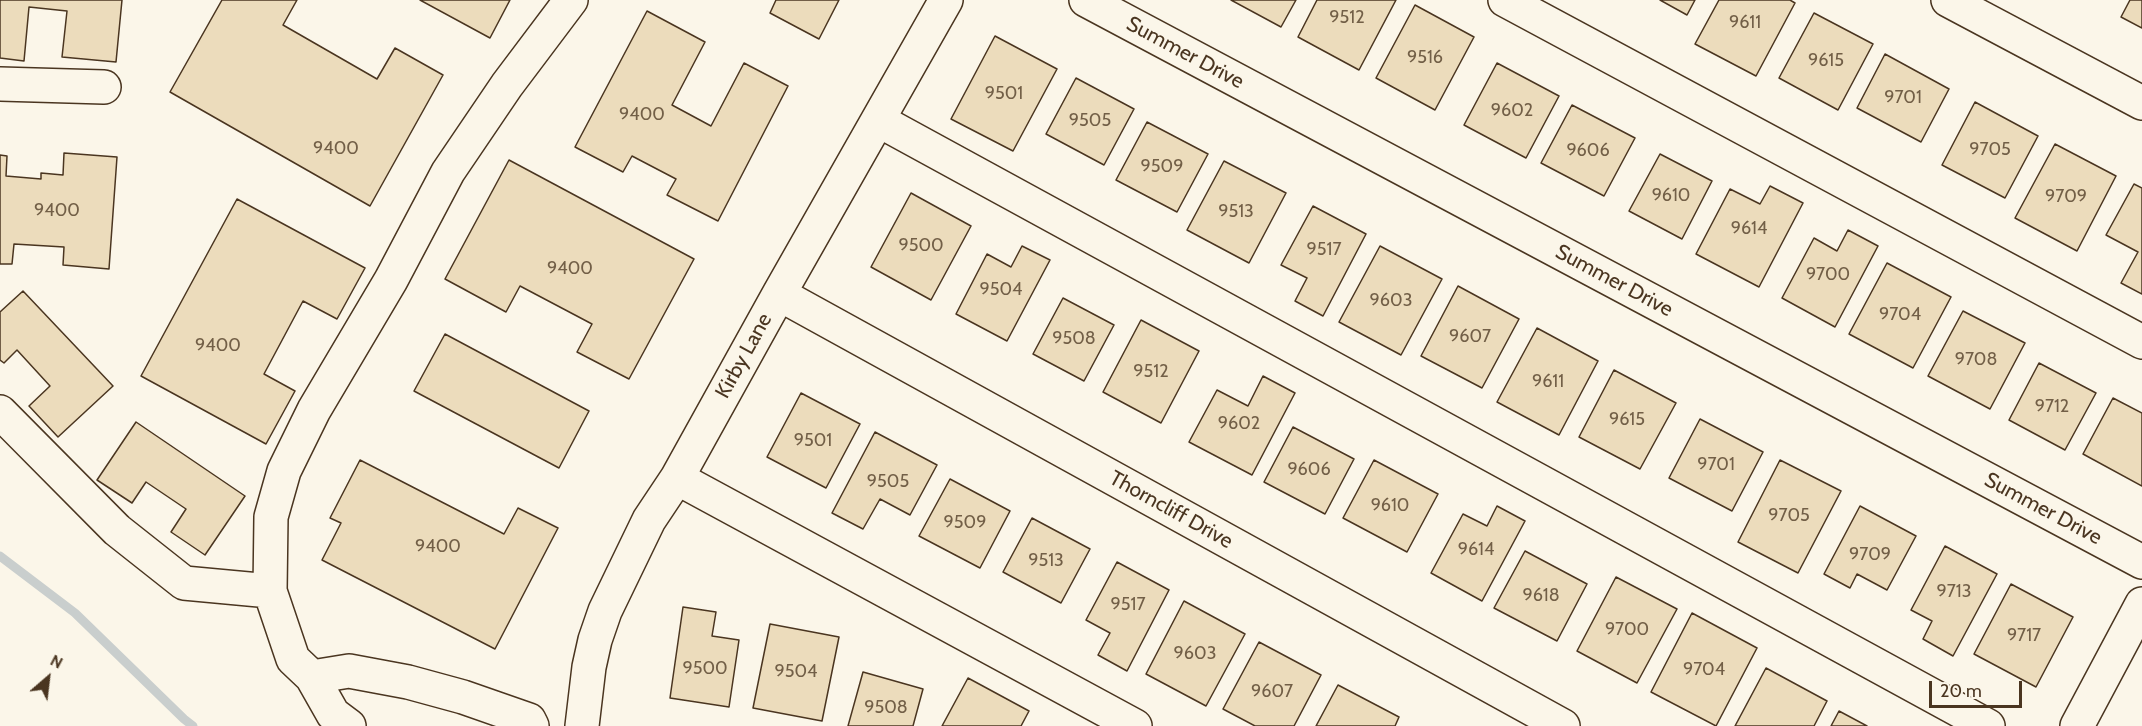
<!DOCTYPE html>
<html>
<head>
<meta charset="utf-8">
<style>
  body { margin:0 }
  #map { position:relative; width:2142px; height:726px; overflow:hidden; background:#fbf6e9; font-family:Cabin,sans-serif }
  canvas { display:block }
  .north { position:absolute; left:18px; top:648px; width:60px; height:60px; -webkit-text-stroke:4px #fbf6e9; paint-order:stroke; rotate:28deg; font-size:16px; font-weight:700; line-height:24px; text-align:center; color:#4a3520 }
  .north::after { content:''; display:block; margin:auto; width:21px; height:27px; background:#4a3520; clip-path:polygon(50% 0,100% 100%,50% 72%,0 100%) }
  .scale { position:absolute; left:1929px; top:681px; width:93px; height:27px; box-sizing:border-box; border:3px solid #4a3520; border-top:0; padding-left:8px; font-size:18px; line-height:21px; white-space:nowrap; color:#4a3520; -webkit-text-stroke:4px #fbf6e9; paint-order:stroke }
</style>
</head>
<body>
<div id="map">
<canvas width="2142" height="726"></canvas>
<div class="north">N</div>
<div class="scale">20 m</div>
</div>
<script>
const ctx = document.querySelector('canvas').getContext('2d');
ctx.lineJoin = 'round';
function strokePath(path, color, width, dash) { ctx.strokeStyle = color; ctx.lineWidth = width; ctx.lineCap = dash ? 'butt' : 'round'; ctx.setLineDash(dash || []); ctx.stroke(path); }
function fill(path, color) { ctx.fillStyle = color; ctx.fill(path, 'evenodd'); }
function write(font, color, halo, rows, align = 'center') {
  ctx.font = font + ' Cabin,sans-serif'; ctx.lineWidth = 4.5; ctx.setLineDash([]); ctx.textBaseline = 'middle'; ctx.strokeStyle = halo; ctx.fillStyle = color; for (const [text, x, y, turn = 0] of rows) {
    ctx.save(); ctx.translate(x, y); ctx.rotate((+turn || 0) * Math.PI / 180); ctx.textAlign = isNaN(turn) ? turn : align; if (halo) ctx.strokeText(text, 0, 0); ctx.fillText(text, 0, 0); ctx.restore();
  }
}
strokePath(new Path2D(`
  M0,556L75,613L184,719L193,726`), '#c9cecd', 9);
const building = new Path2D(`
  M0,0H122L116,62L62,57L67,11L29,7L24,61L0,58Z
  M222,0H297L283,25L377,79L395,48L443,75L370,206L170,92Z
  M420,0H510L490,38Z
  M776,0H839L819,39L770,13Z
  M1231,0H1296L1281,27Z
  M1317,0H1396L1359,70L1298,37Z
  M1660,0H1695L1687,15Z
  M1719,0H1790L1795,3L1756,76L1695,44Z
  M2130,0H2142V28L2121,17Z
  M1415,5L1474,37L1435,110L1376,78Z
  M647,11L705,42L672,105L711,126L744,63L788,86L718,221L667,195L676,179L632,156L623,172L575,147Z
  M1814,13L1873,44L1838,110L1779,78Z
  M995,36L1057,69L1013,151L951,119Z
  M1885,54L1949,89L1921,142L1857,108Z
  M1497,63L1559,96L1526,158L1464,125Z
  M1076,78L1134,109L1104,165L1046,134Z
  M1975,102L2038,136L2005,198L1942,165Z
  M1572,105L1635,138L1604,196L1541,163Z
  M1147,122L1208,154L1177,212L1116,180Z
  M2055,144L2116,176L2077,251L2015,218Z
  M64,153L117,157L109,269L63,265L64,247L14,244L12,264H0V155L7,156L6,176L41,179V173L63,175Z
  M1660,154L1712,181L1682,239L1629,211Z
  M509,160L694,259L629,379L577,352L592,324L520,286L506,312L445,279Z
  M1224,161L1286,193L1249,263L1187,230Z
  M2134,184L2142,188V294L2121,283L2138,252L2106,235Z
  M1770,186L1803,203L1759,287L1696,254L1730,189L1760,204Z
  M911,193L971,226L931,300L871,267Z
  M237,199L365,268L337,319L303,301L264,374L295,391L266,444L141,376Z
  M1313,206L1366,234L1323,316L1295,301L1307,278L1281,265Z
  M1848,230L1878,246L1835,327L1782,298L1814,238L1837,251Z
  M1022,246L1050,260L1007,341L956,314L987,254L1011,267Z
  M1380,246L1442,279L1401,355L1339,322Z
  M1887,263L1951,297L1913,368L1849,334Z
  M1458,286L1519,319L1482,388L1421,356Z
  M23,291L113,386L58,437L29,406L50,386L17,350L4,363L0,360V312Z
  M1063,298L1114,325L1084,381L1033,354Z
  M1963,311L2025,343L1990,409L1928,376Z
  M1141,320L1199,351L1161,423L1103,392Z
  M1537,328L1598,361L1559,435L1497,402Z
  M445,334L589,411L559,468L414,391Z
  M2039,363L2096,393L2065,450L2009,420Z
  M1614,370L1676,403L1640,469L1579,437Z
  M1263,376L1295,393L1252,475L1189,442L1217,390L1248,406Z
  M801,393L860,424L826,488L767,457Z
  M2113,398L2142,413V486L2083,454Z
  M1700,419L1763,452L1732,511L1669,478Z
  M136,422L245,496L205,555L171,532L186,509L146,482L132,503L97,480Z
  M1293,427L1354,459L1325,514L1264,482Z
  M875,432L937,465L910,515L880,499L863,529L832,513Z
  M360,460L504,534L518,508L558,528L495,649L322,560L341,523L330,518Z
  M1374,460L1438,494L1407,552L1343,518Z
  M1780,460L1841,491L1798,573L1738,542Z
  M950,479L1010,511L980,568L919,536Z
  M1497,506L1525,521L1482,601L1431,573L1463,514L1487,526Z
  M1860,506L1916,536L1887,590L1857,574L1850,588L1824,574Z
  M1032,518L1090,549L1061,603L1003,572Z
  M1945,546L1997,574L1953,656L1923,639L1932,621L1911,610Z
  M1525,551L1587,584L1557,641L1494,608Z
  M1117,562L1169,590L1127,671L1098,655L1110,633L1086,620Z
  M1616,577L1677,609L1637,683L1577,651Z
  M2011,584L2073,617L2036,687L1974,654Z
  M1184,601L1245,634L1206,706L1146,674Z
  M683,607L716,612L712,636L739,640L729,707L670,698Z
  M1692,613L1757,648L1716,726L1651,692Z
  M770,624L839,637L822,721L753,708Z
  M1259,642L1321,675L1294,726H1255L1223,709Z
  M1766,668L1827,701L1814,726H1735Z
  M863,672L923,689L913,726H848Z
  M968,678L1029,711L1021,726H942Z
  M1338,685L1399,717L1395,726H1316Z
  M1839,711L1867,726H1831Z`);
fill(building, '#ecdcbc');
strokePath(building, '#4a3520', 1.5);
const minor = new Path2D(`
  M1086,0L2142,562
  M1505,0L2142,342
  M1948,0L2142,103
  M0,84L104,87
  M878,120L1988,726
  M779,294L1563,726
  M0,412L117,530L184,583L270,591
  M677,478L1135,726
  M312,677L349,671L408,682L463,697L529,720L532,726
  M349,726L333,714L312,677L293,659L270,591L271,517L284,471L314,410L391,280L448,172L507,85L571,0
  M582,726L589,667L595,640L605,611L649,520L677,478L779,294L946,0
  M2077,726L2142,604`);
strokePath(minor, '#4a3520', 36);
strokePath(minor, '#fbf6e9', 33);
write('18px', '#725f47', null, [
  ["9512",1347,18],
  ["9611",1745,23],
  ["9516",1425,58],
  ["9615",1826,61],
  ["9501",1004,94],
  ["9701",1903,98],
  ["9602",1512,111],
  ["9400",642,115],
  ["9505",1090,121],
  ["9400",336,149],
  ["9705",1990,150],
  ["9606",1588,151],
  ["9509",1162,167],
  ["9610",1671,196],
  ["9709",2066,197],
  ["9400",57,211],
  ["9513",1236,212],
  ["9614",1749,229],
  ["9500",921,246],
  ["9517",1324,250],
  ["9400",570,269],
  ["9700",1828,275],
  ["9504",1001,290],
  ["9603",1391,301],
  ["9704",1900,315],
  ["9607",1470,337],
  ["9508",1074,339],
  ["9400",218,346],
  ["9708",1976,360],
  ["9512",1151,372],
  ["9611",1548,382],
  ["9712",2052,407],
  ["9615",1627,420],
  ["9602",1239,424],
  ["9501",813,441],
  ["9701",1716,465],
  ["9606",1309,470],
  ["9505",888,482],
  ["9610",1390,506],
  ["9705",1789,516],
  ["9509",965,523],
  ["9400",438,547],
  ["9614",1476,550],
  ["9709",1870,555],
  ["9513",1046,561],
  ["9713",1954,592],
  ["9618",1541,596],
  ["9517",1128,605],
  ["9700",1627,630],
  ["9717",2024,636],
  ["9603",1195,654],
  ["9500",705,669],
  ["9704",1704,670],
  ["9504",796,672],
  ["9607",1272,692],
  ["9508",886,708]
]);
write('21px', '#4a3520', '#fbf6e9', [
  ["Summer Drive",1185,53,28],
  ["Summer Drive",1614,281,28],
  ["Kirby Lane",744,356,-61],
  ["Summer Drive",2043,509,28],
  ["Thorncliff Drive",1171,510,29]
]);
</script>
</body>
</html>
